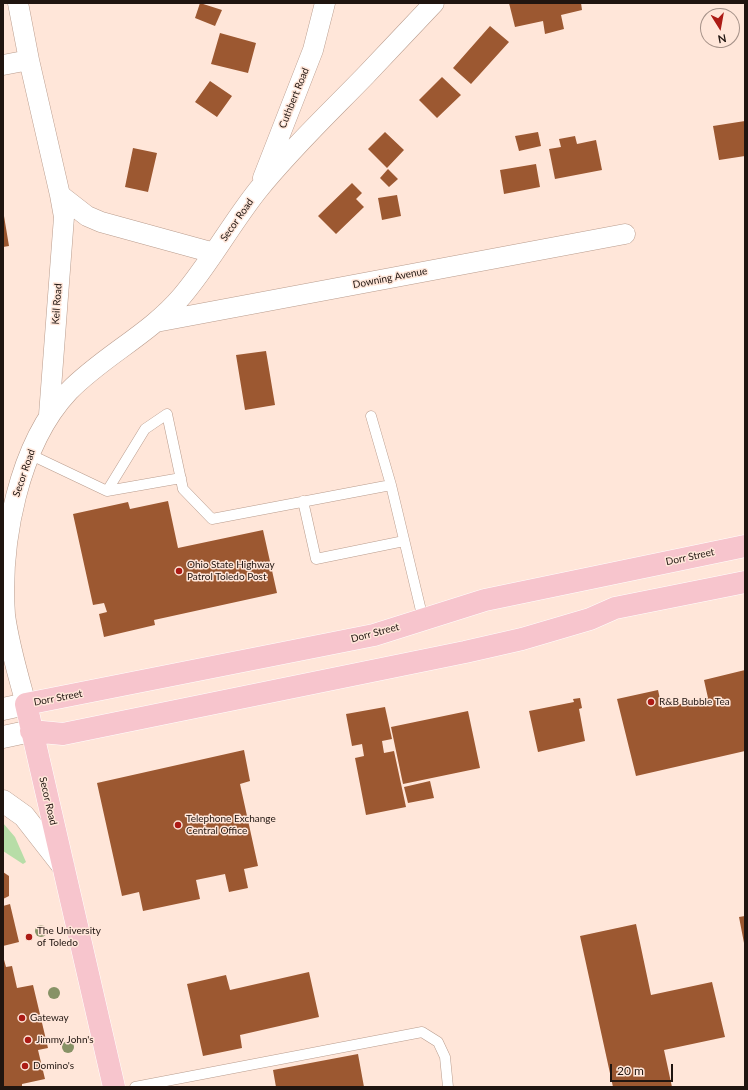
<!DOCTYPE html>
<html>
<head>
<meta charset="utf-8">
<style>
  body { margin:0 }
  #map { position:relative; width:748px; height:1090px; overflow:hidden; background:#ffe6d9; font-family:Lato,sans-serif }
  canvas { display:block }
  .frame { position:absolute; inset:0; border:4px solid #201510; pointer-events:none }
  .north { position:absolute; left:700px; top:8px; width:40px; height:40px; box-sizing:border-box; background:#ffe6d9; border:1px solid #a69289; border-radius:50%; rotate:169deg; font-size:11px; font-weight:700; line-height:16px; text-align:center; color:#201510 }
  .north::after { content:''; display:block; margin:auto; width:14px; height:18px; background:#ac1b15; clip-path:polygon(50% 0,100% 100%,50% 72%,0 100%) }
  .scale { position:absolute; left:610px; top:1064px; width:63px; height:18px; box-sizing:border-box; border:2px solid #201510; border-top:0; padding-left:5px; font-size:12px; line-height:14px; white-space:nowrap; color:#201510; -webkit-text-stroke:3px #ffe6d9; paint-order:stroke }
</style>
</head>
<body>
<div id="map">
<canvas width="748" height="1090"></canvas>
<div class="frame"></div>
<div class="north">N</div>
<div class="scale">20 m</div>
</div>
<script>
const ctx = document.querySelector('canvas').getContext('2d');
ctx.lineJoin = 'round';
function fill(path, color) { ctx.fillStyle = color; ctx.fill(path, 'evenodd'); }
function strokePath(path, color, width, dash) { ctx.strokeStyle = color; ctx.lineWidth = width; ctx.lineCap = dash ? 'butt' : 'round'; ctx.setLineDash(dash || []); ctx.stroke(path); }
function write(font, color, halo, rows, align = 'center') {
  ctx.font = font + ' Lato,sans-serif'; ctx.lineWidth = 3; ctx.setLineDash([]); ctx.textBaseline = 'middle'; ctx.strokeStyle = halo; ctx.fillStyle = color; for (const [text, x, y, turn = 0] of rows) {
    ctx.save(); ctx.translate(x, y); ctx.rotate((+turn || 0) * Math.PI / 180); ctx.textAlign = isNaN(turn) ? turn : align; if (halo) ctx.strokeText(text, 0, 0); ctx.fillText(text, 0, 0); ctx.restore();
  }
}
fill(new Path2D(`
  M3,823L15,837L26,862L23,864L3,851Z`), '#b7dda7');
fill(new Path2D(`
  M200,3L222,10L215,26L195,18Z
  M509,3H581L582,10L561,15L564,29L545,34L543,21L515,27Z
  M490,26L509,42L471,84L453,68Z
  M220,33L256,43L248,73L211,64Z
  M442,77L461,95L437,118L419,100Z
  M210,81L232,96L217,117L195,102Z
  M745,121V156L719,160L713,126Z
  M385,132L404,150L387,168L368,149Z
  M538,132L541,146L519,151L515,136Z
  M575,136L577,144L596,140L602,170L555,179L549,149L561,147L559,139Z
  M133,148L157,153L148,192L125,187Z
  M536,164L540,187L504,194L500,170Z
  M388,169L398,179L389,187L380,178Z
  M352,183L362,193L356,199L364,207L336,234L318,216Z
  M397,195L401,216L382,220L378,198Z
  M4,216L9,246L3,247V217Z
  M266,351L275,405L245,410L236,355Z
  M168,501L178,548L263,530L277,593L154,620L155,625L104,637L99,614L107,612L104,603L93,605L73,514L128,502L130,509Z
  M745,670V751L636,776L617,699L658,690L662,708L708,698L704,680Z
  M580,698L582,708L579,709L585,741L538,752L529,711L574,702L573,699Z
  M385,707L392,739L382,741L384,753L394,751L406,807L366,815L355,758L364,756L362,744L352,746L346,714Z
  M468,711L480,768L403,784L391,727Z
  M244,750L250,781L240,784L258,866L244,869L248,888L229,892L225,874L196,880L200,899L143,911L139,892L122,896L97,783Z
  M430,781L434,798L408,803L404,787Z
  M3,872L9,876V896L3,899Z
  M10,904L19,942L3,946V906Z
  M745,916V943H744L739,917Z
  M636,924L651,995L712,982L725,1037L664,1050L672,1087H613L580,936Z
  M3,956L6,967L12,966L17,988L33,985L48,1048L38,1050L45,1079L22,1084V1087H3Z
  M309,972L319,1017L240,1035L242,1048L203,1056L187,984L226,975L230,990Z
  M358,1054L364,1087H276L273,1070Z`), '#9c5831');
const service = new Path2D(`
  M371,416L391,485
  M29,454L107,491L145,429L167,414L183,489L212,519L391,485L423,619
  M107,491L181,478
  M303,501L316,559L404,541
  M135,1087L422,1032L438,1042L445,1057L448,1087`);
const minor = new Path2D(`
  M18,3L29,60L60,195L87,216L101,222L214,253
  M3,65L29,60
  M263,178L313,50L325,3
  M156,322L625,234
  M49,415L64,217L60,195
  M26,704C18,675 9,645 5,615C0,543 18,445 69,391C103,356 150,334 182,296C210,263 231,224 258,190C291,149 329,113 365,76C388,52 411,27 434,3`);
const secondary = new Path2D(`
  M3,709L26,704
  M3,737L31,731
  M3,801L24,816L63,866`);
const primary = new Path2D(`
  M31,731L63,734L465,652L522,639L590,619L615,608L745,582
  M114,1087L26,704L374,635L485,600L745,546`);
strokePath(service, '#b99c8d', 11);
strokePath(minor, '#b99c8d', 21);
strokePath(secondary, '#b99c8d', 23);
strokePath(primary, '#fff', 23);
strokePath(service, '#fff', 10);
strokePath(minor, '#fff', 20);
strokePath(secondary, '#fff', 22);
strokePath(primary, '#f7c5cd', 22);
ctx.fillStyle = '#879266';
for (const [x, y] of [
  [41,931],
  [54,993],
  [68,1047]
]) { ctx.beginPath(); ctx.arc(x, y, 6, 0, 2 * Math.PI); ctx.fill(); }
for (const [x, y, r, color] of [
  [179,571,4,"#ac1b15"],
  [651,702,4,"#ac1b15"],
  [178,825,4,"#ac1b15"],
  [29,937,4,"#ac1b15"],
  [22,1018,4,"#ac1b15"],
  [28,1040,4,"#ac1b15"],
  [25,1066,4,"#ac1b15"]
]) { const dot = new Path2D(); dot.arc(x, y, r, 0, 2 * Math.PI); ctx.fillStyle = color; ctx.fill(dot); strokePath(dot, '#ffe6d9', 1.5); }
write('10px', '#201510', '#ffe6d9', [
  ["Cuthbert Road",294,98,-68],
  ["Secor Road",237,220,-55],
  ["Downing Avenue",390,278,-11],
  ["Keil Road",57,304,-86],
  ["Secor Road",24,473,-71],
  ["Dorr Street",690,557,-12],
  ["Dorr Street",375,633,-15],
  ["Dorr Street",58,698,-11],
  ["Secor Road",48,801,77]
]);
write('10px', '#201510', '#ffe6d9', [
  ["Ohio State Highway",187,565],
  ["Patrol Toledo Post",187,577],
  ["R&B Bubble Tea",659,702],
  ["Telephone Exchange",186,819],
  ["Central Office",186,831],
  ["The University",37,931],
  ["of Toledo",37,943],
  ["Gateway",30,1018],
  ["Jimmy John's",36,1040],
  ["Domino's",33,1066]
], 'left');
</script>
</body>
</html>
